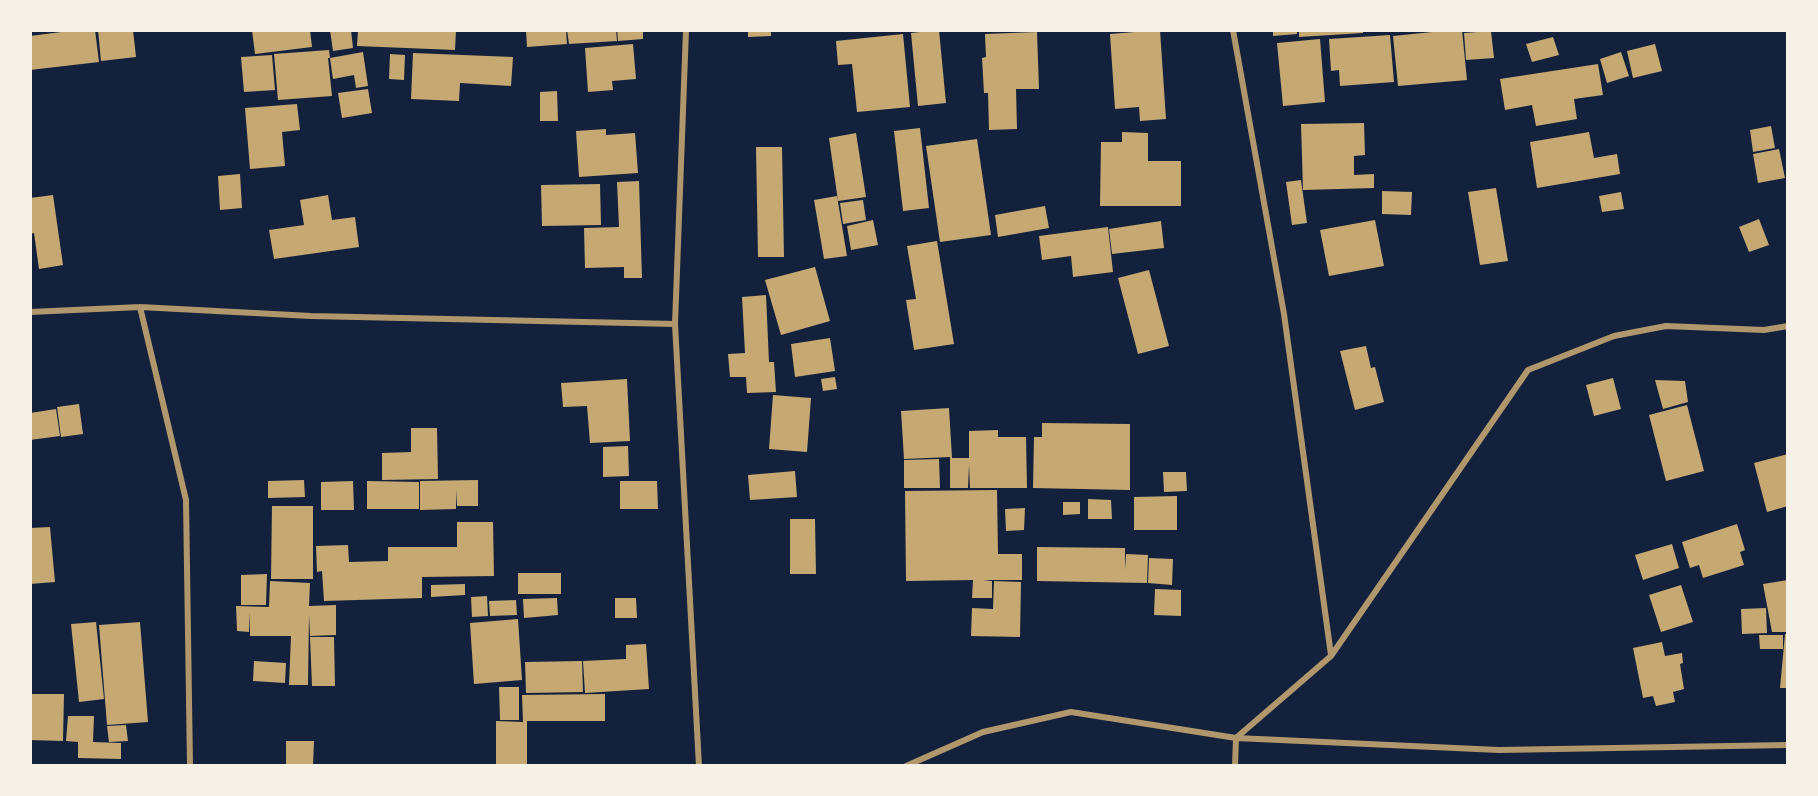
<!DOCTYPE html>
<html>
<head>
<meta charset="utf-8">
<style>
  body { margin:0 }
  #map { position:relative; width:1818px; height:796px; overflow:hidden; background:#14213d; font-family:Manrope,sans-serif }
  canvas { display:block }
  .frame { position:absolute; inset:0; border:32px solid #f6f1e7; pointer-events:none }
</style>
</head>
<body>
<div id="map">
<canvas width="1818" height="796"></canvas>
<div class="frame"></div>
</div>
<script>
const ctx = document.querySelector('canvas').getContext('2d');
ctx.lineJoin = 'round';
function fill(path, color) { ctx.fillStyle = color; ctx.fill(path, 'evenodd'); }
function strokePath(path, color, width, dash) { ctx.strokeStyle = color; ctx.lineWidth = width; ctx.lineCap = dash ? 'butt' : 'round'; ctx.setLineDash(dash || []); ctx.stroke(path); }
fill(new Path2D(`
  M77,30H95L99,62L30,70V36Z
  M98,30H133L136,57L101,61Z
  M252,30H310L312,47L255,54Z
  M330,30H351L353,48L333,51Z
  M358,30H456L455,50L357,46Z
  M526,30H566L567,44L527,47Z
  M567,30H616L617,41L569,44Z
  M617,30H643V39L618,41Z
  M748,30H771V36L748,37Z
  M939,30L946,103L918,106L911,33Z
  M1160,30L1166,119L1140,121L1139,107L1115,109L1110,34Z
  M1273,30H1297V34L1273,36Z
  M1299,30H1363V33L1299,37Z
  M1442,30H1462L1467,80L1398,86L1393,36L1442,31Z
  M1491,31L1494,58L1466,60L1464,33Z
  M1037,32L1039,89H1016L1017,129L989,130L988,93H984L982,58L986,57L985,34Z
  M903,34L910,107L857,112L852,64L838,65L836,41Z
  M1390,35L1394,82L1340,86L1339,70L1331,71L1329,39Z
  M1553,37L1559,55L1532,62L1526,44Z
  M1320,39L1325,102L1283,106L1277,43Z
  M633,44L636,79L612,81L613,90L588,92L585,48Z
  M1655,44L1662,71L1633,78L1627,51Z
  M329,50L330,58L363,52L368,86L356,88L354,75L333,79L330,58H328L332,96L278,100L274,54Z
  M1621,52L1629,76L1607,83L1600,59Z
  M413,53L513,57L511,86L460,83L459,101L411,99Z
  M390,54L405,55L404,80L389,79Z
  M272,55L275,90L244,92L241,57Z
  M1598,64L1603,95L1574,99L1577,119L1536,126L1532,105L1505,110L1500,79Z
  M368,89L372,113L342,118L338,93Z
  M557,91L558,121H540V92Z
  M297,104L300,130L282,132L285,166L250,169L245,108Z
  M1364,123L1365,155L1354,156V175L1374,174V188L1303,190L1301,124Z
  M1771,126L1775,148L1753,152L1750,130Z
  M920,128L929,208L903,211L894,131Z
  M606,129V135L635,133L638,173L579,177L576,131Z
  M1122,132L1148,133V161H1181V206H1100L1101,142H1122Z
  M1589,132L1594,158L1617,154L1620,174L1537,188L1530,142Z
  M856,133L866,197L838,201L829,138Z
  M977,139L991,235L940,242L926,146Z
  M756,147H782L784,257H758Z
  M1779,149L1785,178L1758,183L1753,154Z
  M240,174L242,208L220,210L218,176Z
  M1301,180L1307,223L1292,225L1286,182Z
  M639,181L642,278H624V267L585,268L584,228L619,227L617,182Z
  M600,184L601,225L542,226L541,185Z
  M1496,188L1508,261L1480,265L1468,192Z
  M1382,191L1412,192L1411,215L1382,214Z
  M1621,192L1624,209L1602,212L1599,196Z
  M53,195L63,265L39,269L34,233L30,234V198Z
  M328,195L332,220L355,217L359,247L274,259L269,230L304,225L300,200Z
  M837,196L847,256L824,259L814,200Z
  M863,200L866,220L843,224L840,203Z
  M1045,206L1049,228L998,237L995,215Z
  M1759,219L1769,245L1749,252L1739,227Z
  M873,220L878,245L851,250L847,226Z
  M1375,220L1384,266L1329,276L1320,230Z
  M1161,221L1164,248L1112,254L1109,229Z
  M1108,227L1113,272L1073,277L1071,256L1042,260L1039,236Z
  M937,241L954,344L914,350L906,300L916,299L907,246Z
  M815,267L830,321L781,335L765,280Z
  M1149,270L1169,346L1138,354L1118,278Z
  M766,295L769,362H774L776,392L747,393L746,377H730L728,354L745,353L742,297Z
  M830,338L835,371L795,377L791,344Z
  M1366,346L1371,368L1375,367L1384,402L1355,410L1340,351Z
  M835,377L837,389L823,391L821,379Z
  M1613,378L1621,409L1594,416L1586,385Z
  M627,379L630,441L590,443L587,406L563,407L561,383Z
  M1655,380L1685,381L1688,402L1663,409Z
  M773,395L811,398L807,452L769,449Z
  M79,404L83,434L61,437L57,407Z
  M1687,405L1704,471L1666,481L1649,415Z
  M949,408L952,458H969V431L998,430V437H1026L1027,488H970L969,465L968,488H950V457L904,459L901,411Z
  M56,409L60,436L30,440V413Z
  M1042,423L1130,424V490L1033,488L1034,437H1042Z
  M411,428H437L438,479L382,480V453L411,452Z
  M628,446L629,476L603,477V447Z
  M1788,454V506L1767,512L1754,463Z
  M939,459L940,488H904V460Z
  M795,471L797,497L750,500L748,475Z
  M1163,472H1186L1187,491L1164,492Z
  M304,480L305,497L268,498V481Z
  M478,480V506H457L456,490V509L420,510V481Z
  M353,481L354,510H321V482Z
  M367,481L419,482V509H367Z
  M620,481H657L658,509H620Z
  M997,490L998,554H1022V580H983L992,581V598H972L973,580L906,581L905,491Z
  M1177,496V530H1134V497Z
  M1088,499L1111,500L1112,519H1088Z
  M1063,502H1080V514L1063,515Z
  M272,506H313V579H271Z
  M1025,508L1024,530L1006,531L1005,509Z
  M790,519H815L816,574H790Z
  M457,522H493L494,576L422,577V598L324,601L322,571L317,572L316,546L348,545L349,562L388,561V547H457Z
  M1737,524L1745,550L1740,552L1744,565L1703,578L1699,565L1690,568L1682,542Z
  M50,527L55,582L30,584V528Z
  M1672,544L1679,568L1643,580L1635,555Z
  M1037,547L1125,548V570L1126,554L1148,555L1147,583L1037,581Z
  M1149,558L1173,559L1172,585L1148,583Z
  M518,573H561V594H518Z
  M267,574L266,605H241V575Z
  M1788,580V632H1772L1763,584Z
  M270,581L310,583L309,606L336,605V635L310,636L309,615L308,685H289L291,636H250V612L249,632L237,631L236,606L269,607Z
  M994,581L1021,582L1020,637L971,636L972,608L993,609Z
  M465,584V595L431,597V585Z
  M1681,585L1693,622L1661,632L1649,595Z
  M1155,589L1181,590V616L1154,615Z
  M487,596L488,616L472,617L471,597Z
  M557,598L558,615L524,618L523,599Z
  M615,598H636L637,618H615Z
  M516,600L517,615L490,616L489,601Z
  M1766,608L1767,633L1742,634L1741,609Z
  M518,619L522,680L474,684L470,623Z
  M96,622L104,699L79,702L71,624Z
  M140,622L148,722L107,725L99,625Z
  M1785,634H1788V688H1780Z
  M1759,635H1783V649H1760Z
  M310,637H334L335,686H312Z
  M1662,642L1665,656L1682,653L1683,663L1680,664L1684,689L1673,692L1675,702L1656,706L1653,696L1643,698L1633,648Z
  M646,644L649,689L585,693L583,661L626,659V645Z
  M254,661L286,663L285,683L253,681Z
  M582,661L583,692L526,693L525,662Z
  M499,687H519V720H500Z
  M30,694H64L63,741L30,740Z
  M605,694V721H527V766H496V721L523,722L522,695Z
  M68,716H94L93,742L121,743V759L78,758V742L66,741Z
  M126,725L128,741L109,742L107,726Z
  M286,741H314L313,766H286Z`), '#c6a872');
strokePath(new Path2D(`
  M686,30L675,324L699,766
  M1233,30L1284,314L1331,655
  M140,307L186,500L190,766
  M30,312L140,307L311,316L675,324
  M906,766L983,732L1071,712L1236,738L1499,750L1788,745
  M1235,766L1236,738L1331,656L1528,370L1614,336L1666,326L1764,330L1788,326`), '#b1986c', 6);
</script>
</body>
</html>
